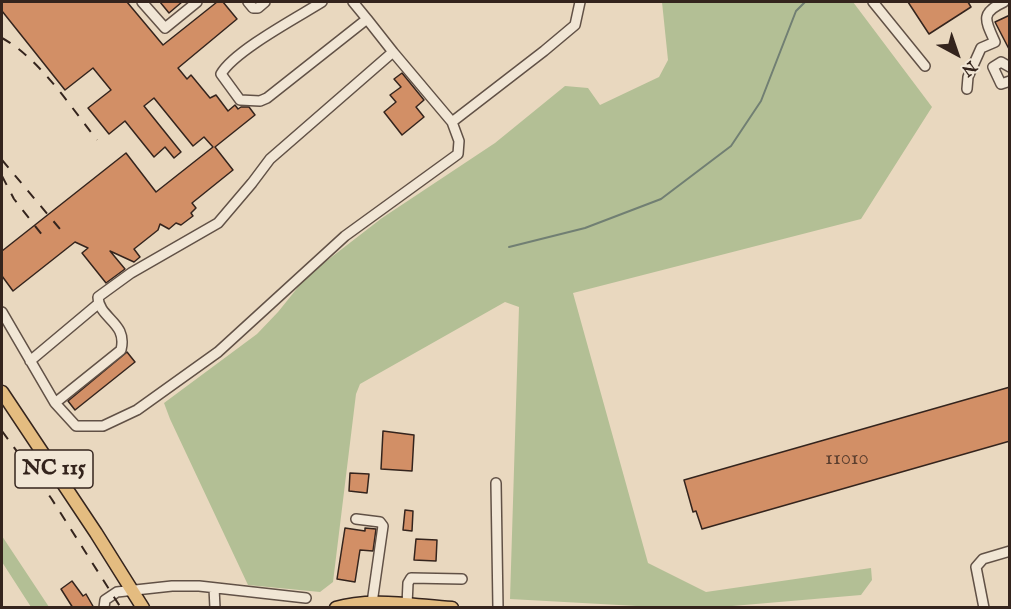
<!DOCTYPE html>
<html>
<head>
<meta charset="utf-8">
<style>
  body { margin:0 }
  #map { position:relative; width:1011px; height:609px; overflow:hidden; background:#e9d8bf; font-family:"IM FELL English",serif }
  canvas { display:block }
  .frame { position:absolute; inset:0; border:3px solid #34241d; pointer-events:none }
  .north { position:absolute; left:927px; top:24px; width:60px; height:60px; -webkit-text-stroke:4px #f1e6d5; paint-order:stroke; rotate:140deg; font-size:16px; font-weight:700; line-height:24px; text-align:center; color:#34241d }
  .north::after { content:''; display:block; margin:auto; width:21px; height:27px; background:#34241d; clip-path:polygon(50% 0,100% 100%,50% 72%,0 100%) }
</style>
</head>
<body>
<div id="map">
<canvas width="1011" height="609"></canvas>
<div class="frame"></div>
<div class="north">N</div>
</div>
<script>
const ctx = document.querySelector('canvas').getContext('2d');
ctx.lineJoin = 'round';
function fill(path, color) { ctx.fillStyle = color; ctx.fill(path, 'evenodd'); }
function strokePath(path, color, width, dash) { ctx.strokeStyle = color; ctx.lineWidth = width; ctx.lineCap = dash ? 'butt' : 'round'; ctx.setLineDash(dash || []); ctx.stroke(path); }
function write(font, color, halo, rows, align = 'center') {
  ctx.font = font + ' "IM FELL English",serif'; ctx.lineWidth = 4.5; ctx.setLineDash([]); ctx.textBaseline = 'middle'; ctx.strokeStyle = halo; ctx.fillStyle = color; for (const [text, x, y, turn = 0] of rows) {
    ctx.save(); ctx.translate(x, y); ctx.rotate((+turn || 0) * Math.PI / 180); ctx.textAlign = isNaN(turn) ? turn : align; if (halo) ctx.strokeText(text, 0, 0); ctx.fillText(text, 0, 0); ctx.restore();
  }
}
fill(new Path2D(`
  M662,2H853L932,107L861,219L573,293L648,563L706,592L871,568L872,580L861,595L709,608L655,607L510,599L519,307L505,302L360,384L356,394L333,582L320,592L248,585L170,419L164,403L257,334L278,312L307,276L382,218L495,143L565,86L588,88L600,105L659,77L668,60Z
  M2,536L49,607H31L2,562Z`), '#b3bf95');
strokePath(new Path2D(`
  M509,247L585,228L661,199L731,146L761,101L796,11L805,2`), '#717f73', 2);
const building = new Path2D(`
  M2,2H127L163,45L217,2H223L237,19L178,68L187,79L191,75L210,98L216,95L228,111L235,105L238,109L241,107H249L255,115L215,147L233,170L192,203L196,208L191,213L193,216L181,225L176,223L169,229L160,224L158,230L134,249L140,257L134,262L110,251L125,269L106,283L82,253L88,248L75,242L13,291L2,276V251L126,153L156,192L213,147L204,137L193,146L154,98L144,106L181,152L174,158L165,147L154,157L125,121L109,134L88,108L111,90L93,68L65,90L2,11Z
  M160,2H182L169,13Z
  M908,2H968L971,7L929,34Z
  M1010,15V51L995,22Z
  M402,73L424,100L416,107L424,117L402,135L384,112L396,102L390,95L401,87L394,79Z
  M127,352L135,362L75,410L68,401Z
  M1010,387V441L702,529L696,511L693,512L684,480Z
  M383,431L414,435L412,471L381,469Z
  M350,473L369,474L367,493L349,491Z
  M405,510L413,511L412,531L403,530Z
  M345,528L365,531V528L376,529L373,551L360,550L355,582L337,579Z
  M416,539L437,540L436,561L414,560Z
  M72,581L83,596L86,594L94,608H73L61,589Z`);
fill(building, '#d28f66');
strokePath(building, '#34241d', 1.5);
const minor = new Path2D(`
  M142,2L165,28L197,2
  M248,2L253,8H258L265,2
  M322,2C298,17 234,51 221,74L240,100L260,101L267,98L367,19L353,2
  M873,2L925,66
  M1010,67L1001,62L993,67L1001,84L1010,81
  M967,89L968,77L981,48L995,42C985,20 980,13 1004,2
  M452,122L544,51L575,25L580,2
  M2,312L55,403L121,350C128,322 99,319 98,297L131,273L218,223L252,183L270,159L393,52L367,19
  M30,361L98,304
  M55,403L76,426H103L137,410L218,352L345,236L458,154L459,141L452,122L393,52
  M496,483L498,608
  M356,519L380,522L383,526L372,603
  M214,588L215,608
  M407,605L408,583L411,578L462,579
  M104,608L105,600L117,592L172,586H199L306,598
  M984,608L976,567L983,559L1010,551`);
const major = new Path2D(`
  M2,392L96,533L143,608
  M336,608C370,597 417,606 452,608`);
strokePath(minor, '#615146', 12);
strokePath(major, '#34241d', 15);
strokePath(minor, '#f1e6d5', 9);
strokePath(major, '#e4bc80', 12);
strokePath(new Path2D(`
  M2,38C40,59 70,106 97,140
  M2,160L60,229
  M2,176L14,199L46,240
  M2,431L51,498L121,608`), '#34241d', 2, [10, 10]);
write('21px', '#5c3f2f', null, [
  ["11010",847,460]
]);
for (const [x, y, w] of [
  [54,469,78]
]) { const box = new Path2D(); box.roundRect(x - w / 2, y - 19, w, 38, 4.5); ctx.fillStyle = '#f1e6d5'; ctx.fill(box); strokePath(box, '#34241d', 1.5); }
write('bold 22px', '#34241d', null, [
  ["NC 115",54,469]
]);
</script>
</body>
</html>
